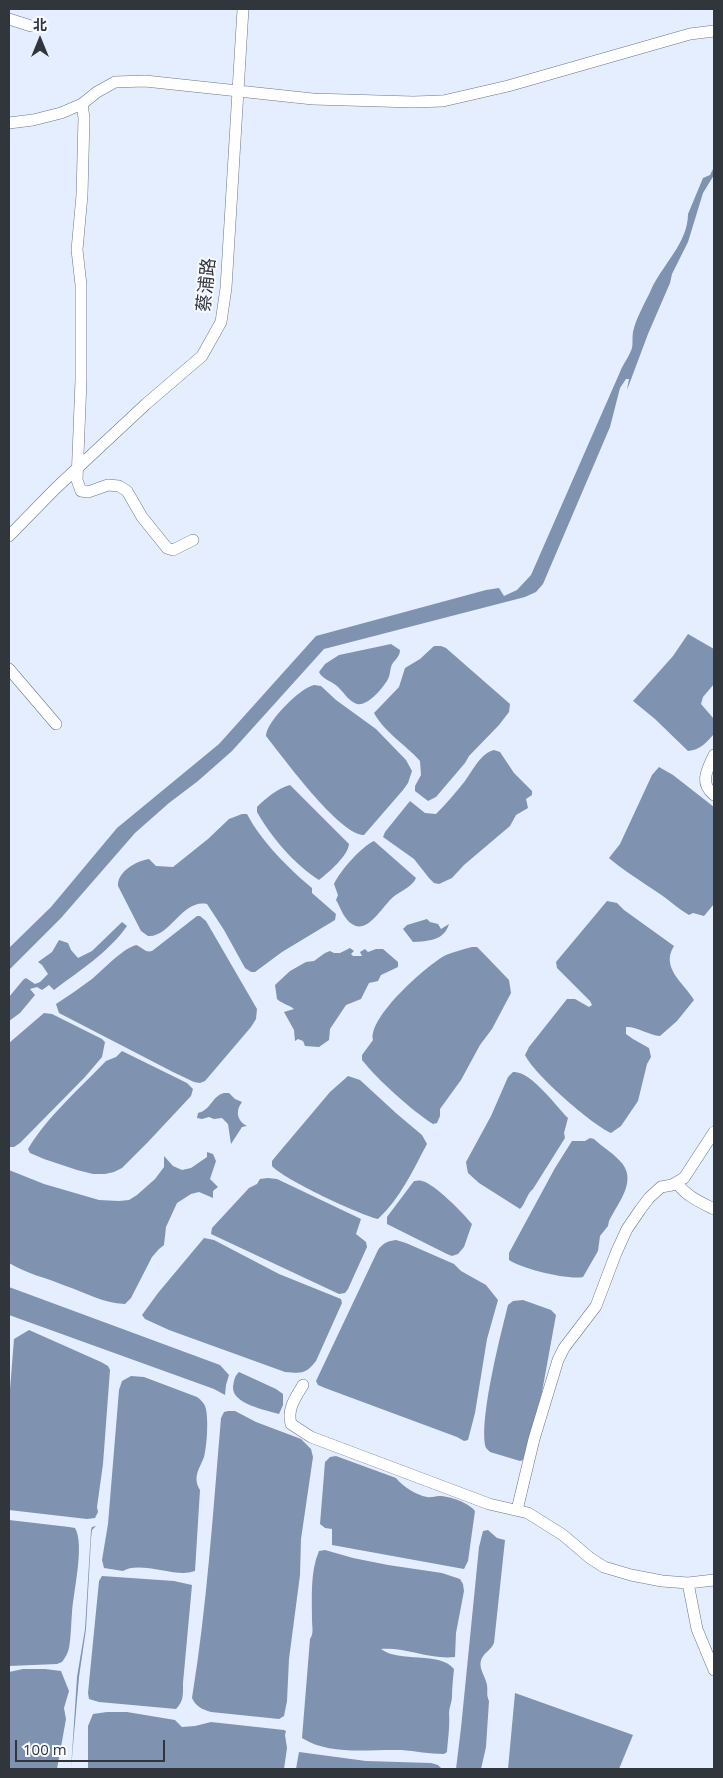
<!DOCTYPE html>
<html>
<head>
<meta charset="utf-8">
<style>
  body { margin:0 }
  #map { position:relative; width:723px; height:1778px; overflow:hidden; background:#e4eefe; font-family:"Open Sans","Noto Sans SC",sans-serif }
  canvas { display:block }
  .frame { position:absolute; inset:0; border:10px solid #31363d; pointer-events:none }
  .north { position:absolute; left:15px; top:15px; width:50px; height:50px; -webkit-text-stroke:4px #f8faff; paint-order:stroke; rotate:0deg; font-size:14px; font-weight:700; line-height:20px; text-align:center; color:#31363d }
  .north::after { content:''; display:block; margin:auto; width:18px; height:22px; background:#31363d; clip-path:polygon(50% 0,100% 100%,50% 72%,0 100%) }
  .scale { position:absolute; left:15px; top:1740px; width:150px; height:22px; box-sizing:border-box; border:2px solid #31363d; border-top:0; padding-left:6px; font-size:15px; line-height:18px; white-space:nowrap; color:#31363d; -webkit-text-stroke:4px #f8faff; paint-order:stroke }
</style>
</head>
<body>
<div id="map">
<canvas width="723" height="1778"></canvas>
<div class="frame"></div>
<div class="north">北</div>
<div class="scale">100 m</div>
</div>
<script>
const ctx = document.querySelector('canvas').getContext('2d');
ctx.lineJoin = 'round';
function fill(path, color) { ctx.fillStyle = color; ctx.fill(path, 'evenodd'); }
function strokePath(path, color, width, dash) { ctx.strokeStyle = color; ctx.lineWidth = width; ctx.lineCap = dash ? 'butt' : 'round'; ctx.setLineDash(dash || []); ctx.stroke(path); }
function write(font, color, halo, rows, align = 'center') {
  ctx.font = font + ' "Open Sans","Noto Sans SC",sans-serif'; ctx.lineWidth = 4; ctx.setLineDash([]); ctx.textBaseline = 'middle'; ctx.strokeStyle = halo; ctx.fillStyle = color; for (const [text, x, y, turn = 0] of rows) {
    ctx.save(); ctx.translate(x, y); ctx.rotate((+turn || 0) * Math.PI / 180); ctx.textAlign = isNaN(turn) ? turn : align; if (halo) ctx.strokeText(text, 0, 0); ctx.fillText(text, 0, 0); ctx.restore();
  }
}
fill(new Path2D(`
  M714,167V175L703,193L688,242L672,274L670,283L648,334L627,390L629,379H626L620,388L610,427L543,584L536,592L525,597L324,649L232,751L198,781L169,803L135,833L61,918L9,970V948L51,907L117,828L219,744L316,636L486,590L499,588L504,596L517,590L531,575L620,372C623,364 629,357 632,348C633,343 632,338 633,332C636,318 645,303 651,290C662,265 688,243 688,214L703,178L710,175Z
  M688,634L714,649V684L703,697L701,704L714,719V734C706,743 700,750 688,751L655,719L633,701L673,656Z
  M391,644L400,650C400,658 393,660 391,667C390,671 390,675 388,679C384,687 367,707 357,704C349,702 343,691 337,686C331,681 321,678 319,672L325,664L339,655Z
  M434,646H441L446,648L510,704L509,712L499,725L469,756L465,763L436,797L428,801L415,791V786L421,775L420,761C406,745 384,732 374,713L399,687L405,668L420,659Z
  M314,685L321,686L336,700L376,729L406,760L412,771L408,783L403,790L364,835C340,836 282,756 266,736C266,722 300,688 314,685Z
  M494,750L500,752L514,773L532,791V795L526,799L528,808L516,815L510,826L464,865L452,878L439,884L434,883L429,878L414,859L383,837L385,832L410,801L425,813L436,814C446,804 456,792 465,781C473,770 481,753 494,750Z
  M659,767L673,775L714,807V904L704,916L693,913L689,915C677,908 668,899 657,892C641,881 624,871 609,858L620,844L652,775Z
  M290,785L349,844C348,856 328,873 319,880C295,865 271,837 257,812V807C266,798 278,788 290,785Z
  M242,814H247C261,841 289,869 312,888V893L336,914L335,920L330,923L282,952L255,972H251L245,968L224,930L207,904C182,899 170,938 148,936L141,931L118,886C117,872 136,861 149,859L156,866L173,867L208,839L229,819Z
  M374,841L416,878C412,888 397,892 390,900C377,914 361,943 343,914C341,910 339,905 336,900L338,895L334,884C340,871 361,847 374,841Z
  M607,901L617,903L624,910L674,946C660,968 684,983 694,1000L677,1021L660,1036C649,1035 635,1026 626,1027V1034L633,1039L649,1048L651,1057L647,1064L638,1101L621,1126L611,1133C591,1124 534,1074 525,1055L529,1047L567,999H575L589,1007L592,1005L590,1001L557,968L556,962Z
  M197,916H200L206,921L257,1009L256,1019L251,1027L205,1081L200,1083L194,1082L173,1072L59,1013L56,1004C68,996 80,988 92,979C104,969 122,949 136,945C142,947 145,953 152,951Z
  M427,919L430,922L438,924L441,929L449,924C444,941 428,941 413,942L403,929L407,925Z
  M122,922L127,926C109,952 79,971 54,990L49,985L42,990L37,987L30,989L35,995L20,1013L9,1021V997L23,980L26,978L35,984L40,982L48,974L42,965L38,962L52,952L59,940L68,943L71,950L78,958L92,951Z
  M472,947H477L483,953L509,980L511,993L492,1029L480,1045L461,1080L440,1109V1116L437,1123L433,1124C411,1110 378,1080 362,1060V1055L373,1040C368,1017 427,965 446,955C454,952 463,949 472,947Z
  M350,948L354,951L351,954L353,956H362L360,952L365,949L368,952L376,949H383L398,962V967L381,975L378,981L369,983L361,999L346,1005L330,1029L329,1040L319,1047L305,1046L303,1041L298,1039L295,1041L294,1030L284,1012L294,1009C290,1005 282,1004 277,999L275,985L290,971L306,962L314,961L325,953L330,951L334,953H340Z
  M44,1013L52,1014L102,1039L105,1042L102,1057L85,1077L20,1143L14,1147H10L9,1043Z
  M122,1051L187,1083L193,1089L191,1096L148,1142L122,1168L114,1172L105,1174H93L77,1170L44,1159L30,1153L28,1149C47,1117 80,1088 106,1061L116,1057Z
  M513,1072C530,1070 556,1106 568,1118L564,1133L565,1138L533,1189C526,1195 526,1203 520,1209L479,1183L468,1173L467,1168L466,1162L491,1116L508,1077Z
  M348,1076L360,1080L397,1114L422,1135L427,1144C413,1170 400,1199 378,1219C360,1215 283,1179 272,1166V1161L276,1156L330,1092Z
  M224,1093H229L235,1099L242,1102C235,1111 237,1121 247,1126L242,1127L231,1144L228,1124L222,1118L214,1119L209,1117L202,1119L197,1118L198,1113C211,1110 212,1096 224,1093Z
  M590,1138L594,1139C602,1147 612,1152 619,1160C639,1179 619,1201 609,1221L608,1226L600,1236L598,1251L583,1277C568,1280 522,1269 509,1260V1253L555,1168L572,1141H585Z
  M207,1152L213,1154L216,1161L210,1179L218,1187L213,1191V1198L199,1192L191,1194L177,1203L166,1227L164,1245L159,1249L152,1257L131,1298L125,1304C102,1303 87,1293 66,1286C47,1278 27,1274 9,1263V1170L44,1184L99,1200L119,1201L129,1200L137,1195L155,1179L164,1167V1156L173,1166L182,1170L191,1168L207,1157Z
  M268,1178L277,1179L361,1219L356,1234L366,1242L367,1247L348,1289L345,1293L339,1294L211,1234L212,1228L249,1188L257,1184L260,1179Z
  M414,1181C417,1181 419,1180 422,1181C435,1184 464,1214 472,1224L464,1247L458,1254L452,1256L447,1254L387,1224V1217Z
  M204,1238L214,1240L279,1274L341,1299L342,1303L316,1361C305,1375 301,1373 285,1372L169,1330L145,1319L142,1315L158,1293Z
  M396,1240L406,1243L454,1264L461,1271L486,1285L498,1300L487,1339L475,1413L468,1440L464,1441L457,1437L325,1388L318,1385L316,1381L378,1250C383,1243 388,1241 396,1240Z
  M9,1287L220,1365L229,1375L226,1385L225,1395L214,1389L9,1315Z
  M523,1300L551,1310L556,1315L542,1392L523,1460L520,1461L490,1452L486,1448C478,1423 501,1333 508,1305L513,1301Z
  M29,1330L101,1362L108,1366L110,1370L103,1464L97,1507L98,1512L95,1518L87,1519L9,1510V1402L14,1339Z
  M239,1372L276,1389L283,1394V1405L279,1414C266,1410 232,1404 233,1387C234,1381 234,1377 239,1372Z
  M131,1376L144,1377L197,1397C201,1400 203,1402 205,1406C209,1416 207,1446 204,1457C200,1468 192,1477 200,1490L195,1571C191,1572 187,1573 183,1573C167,1573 136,1562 123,1571L104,1568L102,1560L108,1524L119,1390L122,1381Z
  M228,1411H235L256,1422L301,1439L311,1449L313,1457L301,1539L300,1575L289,1659L287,1701L284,1716L279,1719L211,1712C202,1709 196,1707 192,1698C207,1606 213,1512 221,1418L224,1412Z
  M336,1456L396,1478C402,1486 416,1495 427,1497C431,1498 435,1496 439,1496C450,1496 469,1503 475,1511L468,1561L464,1569L332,1545V1529L325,1528L320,1524L325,1462L330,1457Z
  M9,1520L69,1527L75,1528C85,1545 73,1593 72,1613C71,1624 71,1637 69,1648C68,1653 65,1658 62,1662L57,1664L9,1666Z
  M96,1526L92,1530L91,1539L86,1629L79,1677L71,1769L77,1677L85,1629L91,1530L92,1527Z
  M488,1530L497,1538L505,1540L494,1643C491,1650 485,1652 482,1658C477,1667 486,1677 487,1685C488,1691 486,1695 489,1701L486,1747L481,1769H456L461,1728L479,1547L483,1531Z
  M325,1550L353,1558L388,1565L442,1573L460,1579L463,1584L464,1591L456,1633L455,1657C430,1660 406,1647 381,1649C399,1663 440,1651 454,1669C453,1679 452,1688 452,1697C452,1702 449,1707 449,1713C450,1726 448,1738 447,1752L444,1754C429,1754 416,1751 401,1750C369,1749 330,1756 302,1738L310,1639C314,1633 312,1627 312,1620C312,1598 310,1572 319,1551Z
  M102,1576L174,1581L192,1585L183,1683C183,1694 184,1701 176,1709L99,1702L89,1699L88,1693L99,1581Z
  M23,1669H45L61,1671L69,1691L64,1708L66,1719L57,1769H9V1672Z
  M515,1693L633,1735L619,1769H508Z
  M107,1712H127L175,1720L182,1727L195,1726L211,1722L284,1730L286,1731L285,1735L287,1748L284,1769H88V1726L93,1714Z
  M299,1752L366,1761L431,1763L438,1765L442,1769H296Z`), '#7f92b0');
const minor = new Path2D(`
  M9,19L31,26
  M82,104L84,118L82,195L77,250L81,285V380L77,480L81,491L88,492L108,485L119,486L127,491L142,517L167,548L173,550L193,540
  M9,123L33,120L61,113L82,104L97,92L115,82L145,81L313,99L413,102L443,101L508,86L690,34L714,31
  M9,536L56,488L146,404L202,356L221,322L226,288L243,9
  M9,669L56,724
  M714,755C707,770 699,783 714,795
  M677,1183C686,1196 700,1202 714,1209
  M303,1385C295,1398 287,1409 291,1424L311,1437L489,1504L528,1513L563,1535L590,1558L604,1567L631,1575L662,1581L688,1583L714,1580
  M517,1510L534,1439L558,1360L564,1348L596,1306L616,1253L627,1229L640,1210L649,1198L661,1187L672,1185L684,1178L714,1132
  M688,1583L697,1629L714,1670`);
strokePath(minor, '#6b7688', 12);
strokePath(minor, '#fff', 11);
write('18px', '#31363d', '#f8faff', [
  ["蔡浦路",207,285,-84]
]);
</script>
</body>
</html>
